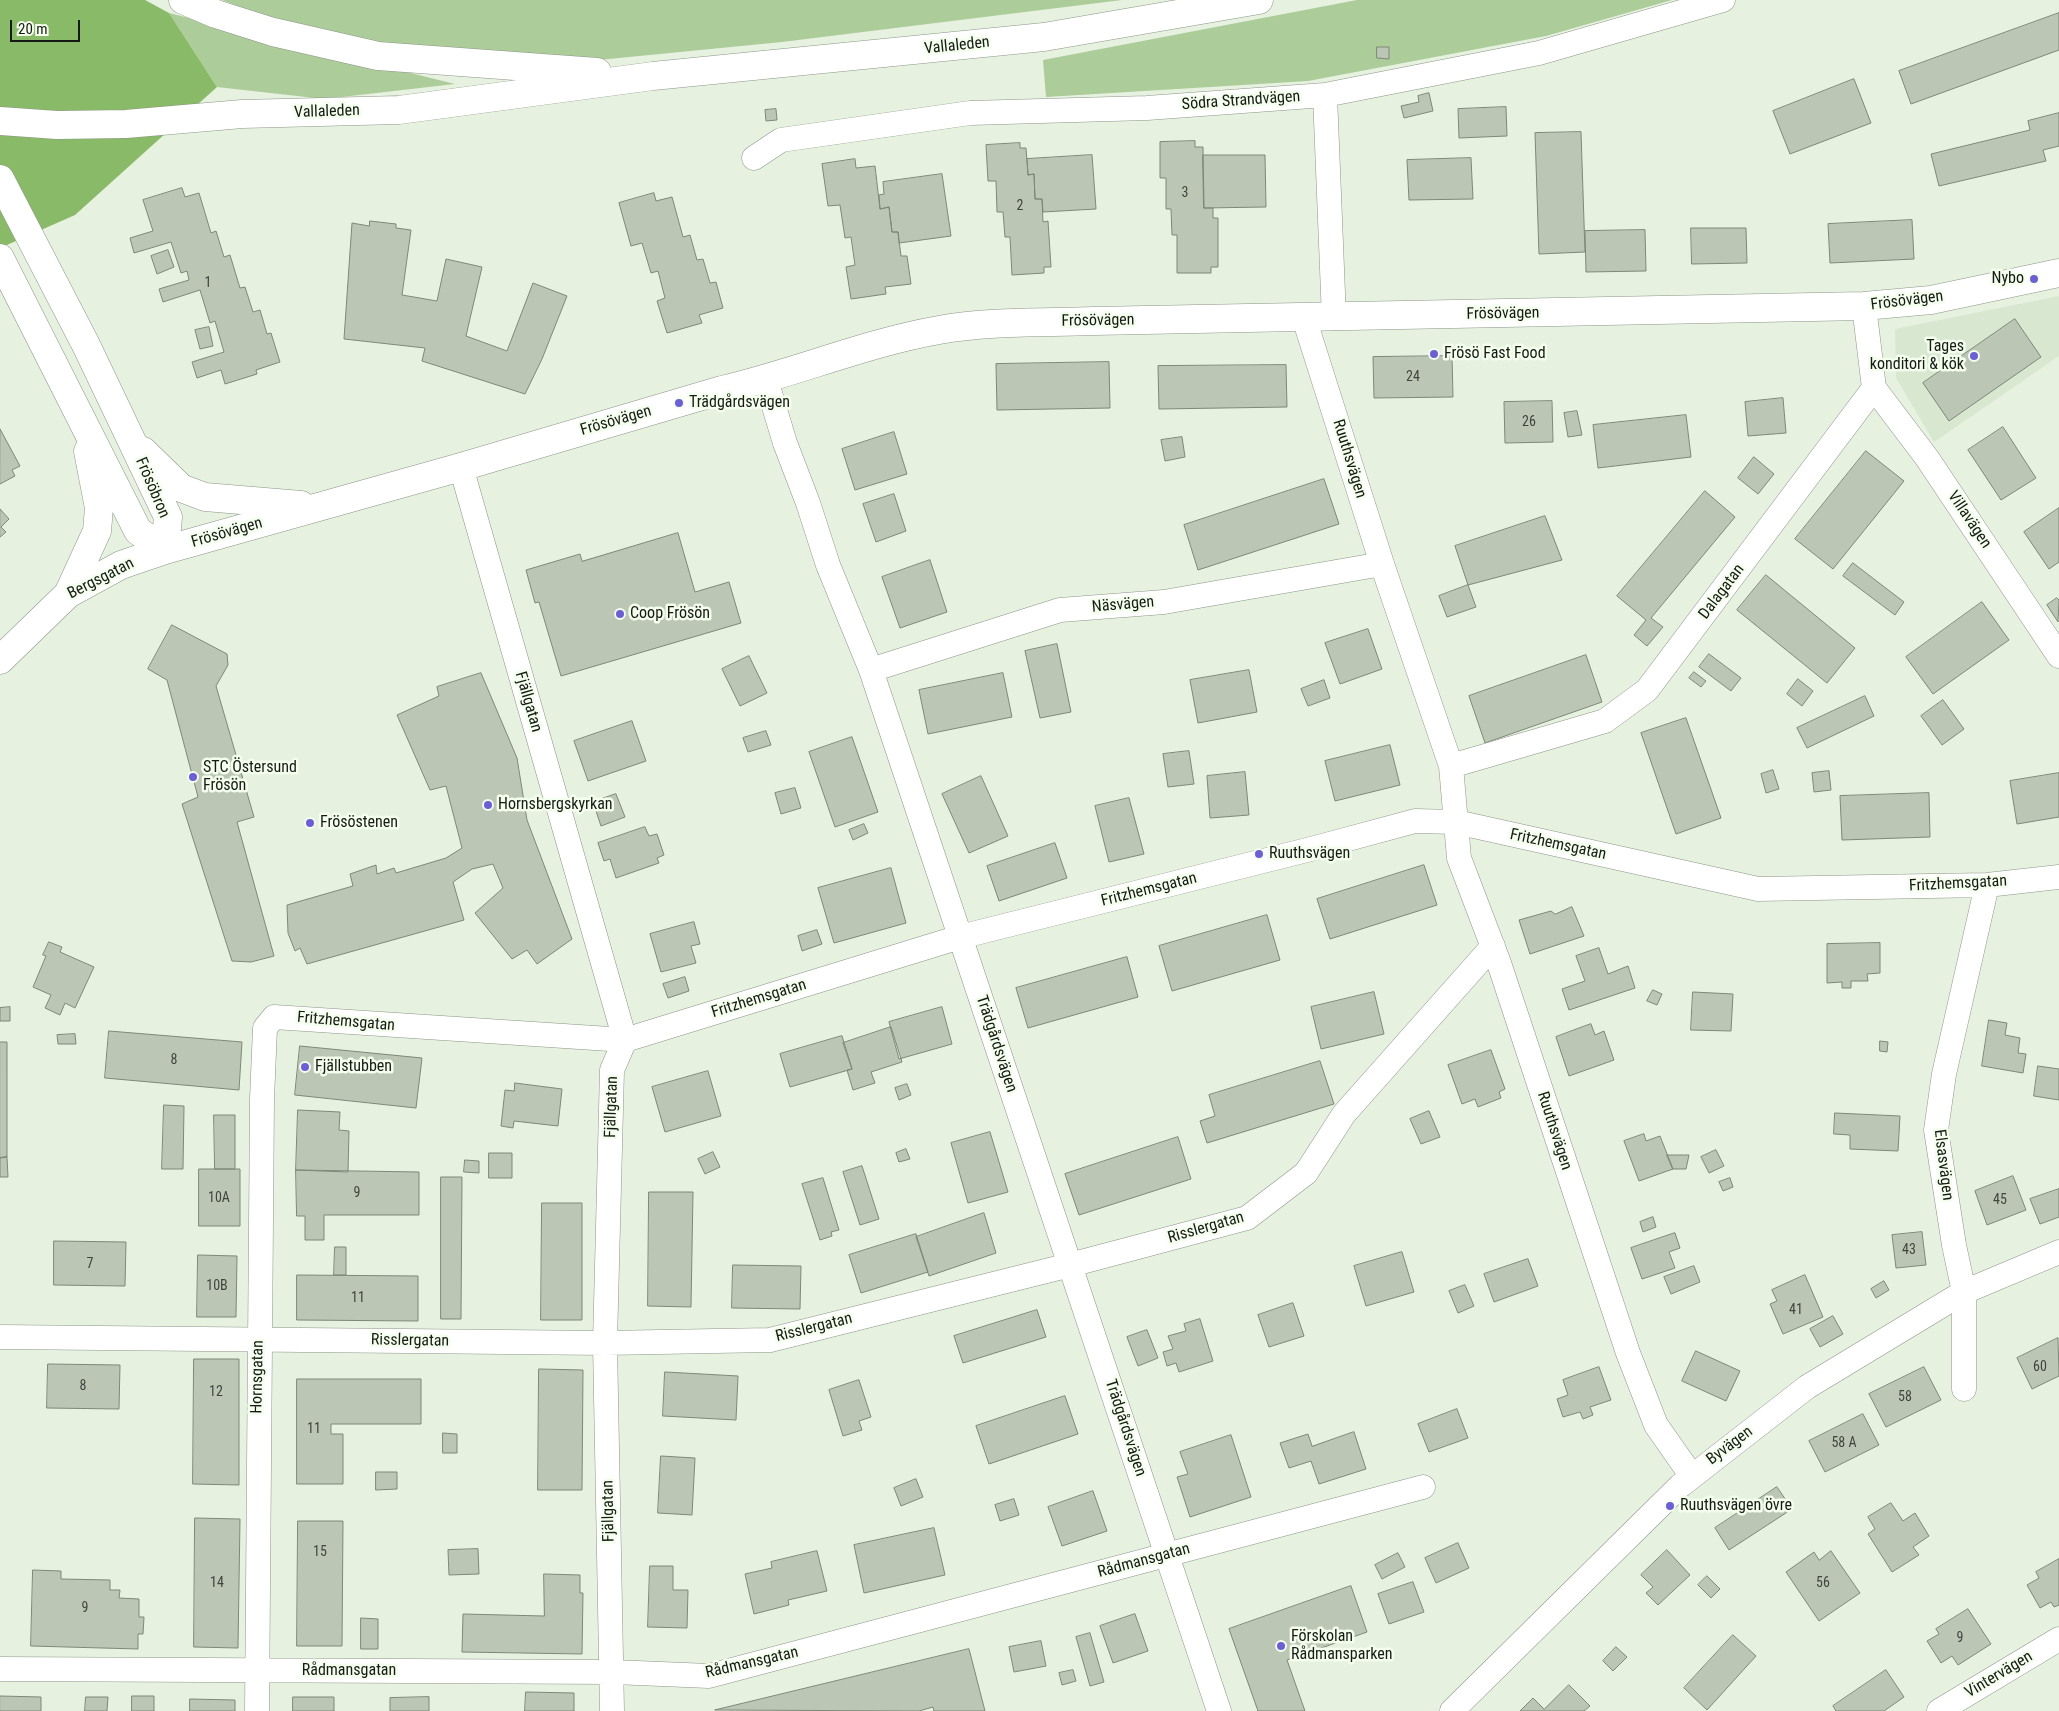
<!DOCTYPE html>
<html>
<head>
<meta charset="utf-8">
<style>
  body { margin:0 }
  #map { position:relative; width:2059px; height:1711px; overflow:hidden; background:#e6f1e0; font-family:"Roboto Condensed",sans-serif }
  canvas { display:block }
  .scale { position:absolute; left:10px; top:20px; width:70px; height:22px; box-sizing:border-box; border:2px solid #161914; border-top:0; padding-left:6px; font-size:15px; line-height:18px; white-space:nowrap; color:#161914; -webkit-text-stroke:4px #f3feed; paint-order:stroke }
</style>
</head>
<body>
<div id="map">
<canvas width="2059" height="1711"></canvas>
<div class="scale">20 m</div>
</div>
<script>
const ctx = document.querySelector('canvas').getContext('2d');
ctx.lineJoin = 'round';
function fill(path, color) { ctx.fillStyle = color; ctx.fill(path, 'evenodd'); }
function strokePath(path, color, width, dash) { ctx.strokeStyle = color; ctx.lineWidth = width; ctx.lineCap = dash ? 'butt' : 'round'; ctx.setLineDash(dash || []); ctx.stroke(path); }
function write(font, color, halo, rows, align = 'center') {
  ctx.font = font + ' "Roboto Condensed",sans-serif'; ctx.lineWidth = 5; ctx.setLineDash([]); ctx.textBaseline = 'middle'; ctx.strokeStyle = halo; ctx.fillStyle = color; for (const [text, x, y, turn = 0] of rows) {
    ctx.save(); ctx.translate(x, y); ctx.rotate((+turn || 0) * Math.PI / 180); ctx.textAlign = isNaN(turn) ? turn : align; if (halo) ctx.strokeText(text, 0, 0); ctx.fillText(text, 0, 0); ctx.restore();
  }
}
fill(new Path2D(`
  M2059,296V356L1934,442L1896,378L1895,329Z`), '#d8e7d0');
fill(new Path2D(`
  M222,0H1122L782,42L578,62L406,48L268,18Z
  M1357,0H1672L1546,36L1308,81L1046,97L1043,60Z
  M169,13L455,84L324,99L217,87Z`), '#accc99');
fill(new Path2D(`
  M0,0H145L169,13L217,87L75,215L0,248Z`), '#89ba67');
const building = new Path2D(`
  M2059,13V50L1911,104L1899,71Z
  M1377,47H1389V59L1377,58Z
  M1854,79L1871,123L1790,154L1773,111Z
  M1429,93L1433,111L1404,118L1401,106L1419,102L1418,96Z
  M1506,107L1507,136L1459,138L1458,109Z
  M776,109L777,120L766,121L765,110Z
  M2059,113V146L2043,150L2046,161L1939,186L1931,154L2030,130L2028,121Z
  M1581,132L1585,252L1539,254L1535,133Z
  M1195,141V147H1203L1204,208H1213V218H1218V267H1211V273H1177V235H1172L1171,209H1166V178H1160V142Z
  M1020,143V148H1026L1028,175L1034,174L1035,199H1042L1043,222L1048,221L1051,267H1044V273L1012,275L1010,237H1005L1003,212H997L996,181H988L986,145Z
  M1092,155L1096,209L1043,212L1042,199H1035L1034,174L1028,175L1027,159Z
  M1203,155H1265L1266,207L1204,208Z
  M1471,158L1473,199L1409,200L1407,160Z
  M855,159L856,168L875,166L880,209L889,207L892,232H898L901,256H907L911,284L885,287L886,294L851,299L846,267L855,265L851,237L845,238L840,205L828,206L822,164Z
  M942,174L951,236L899,243L898,232H892L889,207L880,209L879,195L884,194L883,182Z
  M182,188L185,197L199,193L211,233L216,231L224,257L230,255L240,288L245,287L253,312L260,310L267,334L271,333L280,362L256,370L257,374L225,384L221,370L197,378L192,362L224,352L215,321L210,323L200,290L163,302L159,289L189,280L187,271L181,273L171,242L134,253L130,238L153,231L143,200Z
  M654,193L656,201L672,197L683,237L690,235L697,260L703,259L710,283L716,282L723,308L699,315L702,323L667,333L657,301L665,298L658,271L651,273L642,243L631,246L619,203Z
  M1912,220L1914,259L1830,263L1828,224Z
  M370,221L396,224V228L411,230L402,295L437,301L446,259L482,267L466,336L507,351L533,283L567,296L542,359L525,394L422,361L425,348L344,339L352,223L369,226Z
  M1691,228H1746L1747,263L1692,264Z
  M1645,230L1646,271L1586,272L1585,231Z
  M168,250L174,267L157,274L151,256Z
  M2015,319L2041,357L1949,421L1923,383Z
  M209,327L213,346L200,349L195,330Z
  M1452,356L1453,397L1374,398L1373,357Z
  M1109,362L1110,408L997,410L996,364Z
  M1286,365L1287,407L1159,409L1158,366Z
  M1783,398L1786,433L1748,436L1745,402Z
  M1552,401L1553,442L1505,443L1504,402Z
  M1577,411L1582,435L1568,437L1564,413Z
  M1686,415L1691,457L1598,468L1593,425Z
  M2003,427L2036,478L2001,500L1968,450Z
  M0,429L20,466L12,470L15,476L0,484Z
  M894,432L907,474L855,490L842,449Z
  M1182,437L1185,457L1165,461L1161,440Z
  M1866,451L1904,481L1833,569L1795,539Z
  M1754,457L1774,474L1758,494L1738,478Z
  M1324,479L1339,524L1198,570L1184,525Z
  M1705,491L1735,517L1651,618L1663,627L1647,646L1634,635L1646,620L1617,596Z
  M894,494L906,531L876,542L863,504Z
  M2059,508V562L2049,569L2024,532Z
  M0,509L9,519L1,527L6,532L0,537Z
  M1545,516L1562,560L1468,585L1455,546Z
  M678,533L695,592L729,582L741,623L561,676L539,602L535,603L526,570L580,554L582,561Z
  M930,560L947,612L900,628L882,577Z
  M1853,563L1904,602L1895,615L1843,576Z
  M1766,575L1855,648L1827,683L1737,610Z
  M1468,585L1476,607L1447,617L1439,596Z
  M2057,598L2059,600L2058,622L2047,605Z
  M1982,602L2009,640L1933,694L1906,657Z
  M172,625L227,654L228,665L216,686L254,817L237,822L274,956L251,962L232,961L182,804L198,797L167,680L148,669Z
  M1368,629L1382,669L1340,684L1325,643Z
  M1057,644L1071,712L1040,718L1025,651Z
  M1709,654L1741,678L1731,691L1699,667Z
  M1586,655L1602,702L1485,743L1469,696Z
  M749,656L767,693L740,706L722,669Z
  M1249,670L1257,712L1198,723L1190,680Z
  M1694,672L1706,681L1701,687L1689,678Z
  M481,673L517,758L527,820L572,939L537,964L527,950L512,959L475,913L503,888L493,864L472,869L453,882L464,920L307,964L300,948L295,951L288,933L287,905L353,886L350,874L376,865L377,874L394,868L396,873L446,858L462,848L446,786L430,790L397,715L439,696L437,687Z
  M1003,673L1012,717L928,734L919,690Z
  M1798,679L1813,691L1802,706L1787,694Z
  M1324,680L1330,698L1308,706L1301,689Z
  M1865,696L1874,716L1807,748L1797,728Z
  M1943,700L1964,729L1942,745L1921,716Z
  M1686,718L1721,818L1676,834L1641,733Z
  M632,721L646,761L588,781L574,741Z
  M766,731L771,745L748,752L743,738Z
  M852,737L878,812L835,827L809,752Z
  M1390,745L1400,785L1335,801L1325,761Z
  M1189,751L1194,784L1168,787L1163,754Z
  M1773,770L1779,789L1766,793L1761,774Z
  M1829,771L1831,790L1814,792L1812,773Z
  M1245,772L1249,815L1210,818L1207,776Z
  M2059,773V817L2017,824L2010,781Z
  M981,776L1008,836L969,853L942,794Z
  M795,788L801,808L781,814L775,793Z
  M1929,793L1930,837L1842,840L1840,796Z
  M616,794L625,817L601,826L593,802Z
  M1129,798L1144,854L1109,862L1095,806Z
  M864,824L868,833L853,840L849,830Z
  M645,827L649,836L657,834L664,855L657,858L659,863L616,878L610,859L604,861L598,843Z
  M1055,843L1067,878L999,901L987,866Z
  M1424,865L1437,905L1330,939L1317,899Z
  M891,868L906,923L834,943L818,888Z
  M1572,907L1584,936L1530,954L1519,920L1551,911L1555,914Z
  M1267,915L1280,960L1172,991L1159,946Z
  M694,922L700,944L691,946L696,963L661,972L650,934Z
  M817,930L822,944L802,951L798,936Z
  M49,942L62,947L60,952L94,967L75,1008L65,1003L60,1015L45,1008L51,995L33,987L46,956L43,955Z
  M1880,943V973L1867,974L1868,981H1851V988H1842V982L1827,983V944Z
  M1599,948L1608,974L1628,966L1635,988L1569,1010L1562,989L1585,981L1576,956Z
  M1127,957L1138,997L1028,1028L1016,988Z
  M685,977L689,991L668,998L663,984Z
  M1653,990L1662,994L1657,1005L1647,1001Z
  M1374,992L1384,1034L1321,1049L1311,1007Z
  M1693,992L1733,994L1731,1031L1691,1030Z
  M10,1007V1021H0V1008Z
  M942,1007L952,1044L899,1059L889,1022Z
  M1989,1020L2007,1023L2005,1035L2020,1038L2018,1053L2026,1054L2023,1073L1982,1066Z
  M1591,1024L1595,1035L1604,1031L1614,1060L1569,1076L1556,1037Z
  M891,1027L902,1062L871,1072L875,1083L853,1090L847,1070L852,1069L843,1043Z
  M109,1031L242,1042L239,1090L105,1078Z
  M75,1034L76,1044H58L57,1035Z
  M842,1036L852,1069L790,1087L780,1054Z
  M1880,1041L1888,1042L1887,1052L1880,1051Z
  M0,1042H7V1157L0,1158Z
  M300,1046L422,1058L416,1108L295,1095Z
  M1491,1050L1505,1089L1499,1092L1501,1098L1478,1107L1475,1099L1462,1104L1448,1065Z
  M1320,1061L1334,1104L1207,1143L1200,1121L1215,1116L1209,1095Z
  M2038,1066L2059,1069V1100L2034,1096Z
  M708,1071L721,1116L665,1132L652,1087Z
  M515,1083L562,1089L558,1126L514,1121L513,1128L501,1126L505,1090L514,1091Z
  M907,1084L911,1095L899,1100L895,1088Z
  M164,1105L184,1106L183,1169H162Z
  M298,1110L340,1112L339,1130L349,1131L348,1172L296,1170Z
  M1429,1111L1440,1137L1421,1144L1410,1119Z
  M1835,1113L1900,1116L1898,1151L1850,1149V1135L1834,1134Z
  M214,1115H235V1169H215Z
  M990,1132L1008,1192L968,1203L951,1143Z
  M1644,1134L1646,1141L1660,1136L1673,1169L1639,1181L1624,1141Z
  M1178,1137L1191,1179L1079,1215L1065,1174Z
  M906,1149L910,1159L899,1162L896,1153Z
  M1716,1150L1724,1166L1709,1173L1701,1157Z
  M713,1152L720,1167L705,1174L698,1159Z
  M489,1153H512V1178H489Z
  M1667,1155H1689L1686,1169H1673Z
  M7,1157L8,1177H0V1158Z
  M465,1160L479,1161V1173L464,1172Z
  M862,1166L879,1219L860,1225L843,1172Z
  M199,1169H240V1226H199Z
  M296,1170L419,1172V1215H324V1240H305V1216H297Z
  M2013,1176L2026,1210L1987,1225L1975,1191Z
  M441,1177H462L461,1319H441Z
  M823,1178L839,1230L831,1232L832,1236L820,1240L802,1184Z
  M1730,1178L1733,1187L1723,1191L1719,1182Z
  M2059,1189V1217L2040,1224L2030,1199Z
  M649,1192H693L691,1307L648,1306Z
  M542,1203H582V1320H541Z
  M984,1213L996,1253L929,1276L916,1237Z
  M1653,1217L1656,1227L1643,1232L1640,1222Z
  M1922,1232L1926,1265L1896,1268L1892,1235Z
  M1675,1233L1680,1248L1669,1252L1675,1268L1642,1279L1631,1248Z
  M916,1234L928,1272L861,1293L849,1255Z
  M54,1241L126,1242L125,1286L54,1285Z
  M335,1247H346V1275H334Z
  M1402,1252L1414,1292L1366,1306L1354,1266Z
  M198,1255L237,1256L236,1317H197Z
  M1528,1259L1538,1286L1494,1302L1484,1274Z
  M733,1265L801,1266L800,1309L732,1308Z
  M1694,1266L1700,1282L1671,1294L1664,1277Z
  M297,1275L418,1276V1321L297,1320Z
  M1805,1275L1823,1317L1783,1334L1770,1304L1777,1301L1772,1290Z
  M1884,1281L1889,1290L1876,1298L1871,1289Z
  M1465,1285L1474,1306L1458,1313L1449,1291Z
  M1293,1303L1304,1336L1269,1347L1258,1315Z
  M1037,1310L1046,1337L963,1363L954,1336Z
  M1833,1316L1843,1334L1820,1347L1810,1329Z
  M1200,1319L1213,1361L1179,1372L1176,1363L1167,1366L1163,1352L1173,1349L1168,1336L1186,1331L1184,1324Z
  M1147,1330L1158,1358L1138,1366L1127,1337Z
  M2058,1338L2059,1376L2032,1389L2017,1358Z
  M1696,1351L1740,1371L1726,1401L1682,1381Z
  M194,1359H239V1485L193,1484Z
  M48,1364L120,1365L119,1409L47,1408Z
  M1599,1367L1611,1400L1590,1407L1593,1415L1583,1419L1580,1412L1563,1417L1557,1399L1568,1395L1563,1380Z
  M1924,1367L1941,1400L1886,1427L1869,1394Z
  M539,1369L583,1370L582,1490H538Z
  M665,1372L738,1376L736,1420L663,1416Z
  M297,1379H421V1424H331V1434H343V1484H297Z
  M859,1380L871,1417L859,1421L862,1430L843,1436L829,1390Z
  M1065,1396L1078,1434L989,1464L976,1426Z
  M1457,1409L1468,1438L1429,1452L1418,1424Z
  M1863,1414L1879,1445L1825,1472L1809,1441Z
  M1354,1432L1366,1469L1319,1484L1311,1461L1289,1468L1280,1443L1308,1434L1312,1446Z
  M443,1433L457,1434V1453H443Z
  M1231,1435L1251,1497L1190,1517L1177,1477L1188,1474L1180,1452Z
  M661,1456L695,1458L692,1515L658,1513Z
  M376,1472H397V1489L376,1490Z
  M916,1479L923,1497L901,1506L894,1488Z
  M1777,1487L1792,1509L1729,1550L1715,1528Z
  M1093,1491L1107,1531L1062,1546L1048,1507Z
  M1014,1499L1019,1515L1000,1521L995,1505Z
  M1891,1503L1903,1521L1915,1513L1929,1536L1913,1547L1919,1555L1892,1572L1868,1534L1875,1529L1868,1517Z
  M195,1518L240,1519L238,1648L194,1647Z
  M298,1521H343L342,1646H297Z
  M934,1528L945,1575L864,1593L854,1545Z
  M1458,1543L1469,1568L1436,1583L1425,1558Z
  M478,1549L479,1574L449,1575L448,1550Z
  M1667,1550L1690,1575L1658,1605L1646,1593L1653,1587L1641,1575Z
  M817,1551L827,1591L788,1600L789,1605L754,1614L745,1574L772,1568L771,1562Z
  M1831,1551L1860,1593L1819,1621L1786,1572L1814,1552L1819,1560Z
  M1398,1553L1405,1567L1382,1579L1375,1565Z
  M2059,1559V1605L2054,1607L2051,1602L2040,1608L2027,1585L2039,1578L2036,1572Z
  M650,1566H673V1590H688L687,1628L648,1627Z
  M33,1570L61,1571V1579L110,1580V1590H120L119,1598L139,1599V1617H144L143,1634H138V1649L31,1646Z
  M544,1574L580,1575V1593H583L582,1654L462,1652L463,1614L544,1616Z
  M1707,1576L1720,1589L1711,1598L1698,1585Z
  M1413,1582L1424,1612L1389,1624L1378,1594Z
  M1351,1586L1367,1632L1287,1660L1305,1711H1258L1229,1629Z
  M1968,1609L1991,1644L1958,1665L1952,1656L1941,1663L1927,1641L1939,1634L1936,1629Z
  M1135,1614L1148,1651L1113,1663L1100,1626Z
  M361,1618L378,1619V1649H361Z
  M1090,1633L1104,1682L1090,1686L1076,1637Z
  M1733,1635L1756,1656L1707,1710L1684,1688Z
  M1041,1641L1046,1666L1014,1672L1009,1647Z
  M1616,1647L1627,1657L1613,1671L1603,1661Z
  M969,1649L985,1711H934L933,1707L919,1711L715,1710Z
  M1073,1670L1076,1681L1062,1685L1059,1673Z
  M1886,1670L1904,1697L1884,1711H1836L1833,1706Z
  M1569,1685L1590,1706L1584,1711H1520L1533,1698L1544,1709Z
  M526,1692L574,1693V1711H525Z
  M0,1696L41,1697V1711H0Z
  M132,1696H154V1711H132Z
  M86,1697H108L107,1711H85Z
  M293,1697H334V1711H293Z
  M429,1697V1711H390V1698Z
  M190,1699L235,1700V1711H190Z`);
fill(building, '#bbc6b5');
strokePath(building, '#7e8879', 1);
const street = new Path2D(`
  M1325,95L1334,318
  M754,158L781,140L970,113L1147,108L1325,95L1539,53L1723,0
  M1304,318L1382,564L1451,766L1459,858L1499,963L1628,1353L1656,1425L1691,1475
  M766,380L785,443L808,503L828,565L871,670L1219,1711
  M1874,388L1927,458L2059,656
  M461,467L625,1040L612,1070L605,1343L612,1711
  M871,670L1060,610L1164,602L1382,564
  M1451,766L1605,721L1647,690L1874,388L1864,306
  M0,1337L605,1343L770,1340L1070,1265L1247,1218L1306,1173L1344,1114L1493,946
  M1964,1389V1292L1954,1245L1936,1130L1944,1074L1987,885
  M0,1669L613,1672L709,1676L1423,1487
  M257,1711L262,1099L265,1028L274,1017L625,1040L960,937L1311,849L1415,821L1456,822L1758,889L1987,885L2059,877
  M1452,1711L1680,1486L1807,1387L1964,1292L2059,1252
  M1939,1711L2059,1639`);
const secondary = new Path2D(`
  M183,0L216,14L273,32L378,56L597,72
  M0,121L57,125L126,124L242,114L399,110L653,76L1044,37L1259,0
  M0,179L86,345L168,517L165,550
  M0,258L138,531L165,550
  M143,451L181,488L205,497L301,505
  M68,594L97,531L99,508L88,451
  M0,660L68,594L121,565L165,550L461,467L722,390C795,373 865,343 939,330C988,321 1044,323 1094,321L1864,306L1931,300L2059,273`);
strokePath(street, '#8c9687', 25);
strokePath(secondary, '#8c9687', 29);
strokePath(street, '#fff', 24);
strokePath(secondary, '#fff', 28);
for (const [x, y, r, color] of [
  [2034,279,5,"#6b5ed8"],
  [1434,354,5,"#6b5ed8"],
  [1974,356,5,"#6b5ed8"],
  [679,403,5,"#6b5ed8"],
  [620,614,5,"#6b5ed8"],
  [193,777,5,"#6b5ed8"],
  [488,805,5,"#6b5ed8"],
  [310,823,5,"#6b5ed8"],
  [1259,854,5,"#6b5ed8"],
  [305,1067,5,"#6b5ed8"],
  [1670,1506,5,"#6b5ed8"],
  [1281,1646,5,"#6b5ed8"]
]) { const dot = new Path2D(); dot.arc(x, y, r, 0, 2 * Math.PI); ctx.fillStyle = color; ctx.fill(dot); strokePath(dot, '#f3feed', 2); }
write('14px', '#3f443c', null, [
  ["3",1185,193],
  ["2",1020,206],
  ["1",208,283],
  ["24",1413,377],
  ["26",1529,422],
  ["8",174,1060],
  ["9",357,1193],
  ["10A",219,1198],
  ["45",2000,1200],
  ["43",1909,1250],
  ["7",90,1264],
  ["10B",217,1286],
  ["11",358,1298],
  ["41",1796,1310],
  ["60",2040,1367],
  ["8",83,1386],
  ["12",216,1392],
  ["58",1905,1397],
  ["11",314,1429],
  ["58 A",1844,1443],
  ["15",320,1552],
  ["14",217,1583],
  ["56",1823,1583],
  ["9",85,1608],
  ["9",1960,1638]
]);
write('16px', '#161914', '#f3feed', [
  ["Vallaleden",957,46,-6],
  ["Södra Strandvägen",1241,101,-4],
  ["Vallaleden",327,112,-2],
  ["Frösövägen",1907,301,-7],
  ["Frösövägen",1503,314,-1],
  ["Frösövägen",1098,321,-1],
  ["Frösövägen",616,421,-16],
  ["Ruuthsvägen",1349,459,73],
  ["Frösöbron",152,488,67],
  ["Villavägen",1969,520,56],
  ["Frösövägen",227,533,-16],
  ["Bergsgatan",101,579,-27],
  ["Dalagatan",1722,592,-53],
  ["Näsvägen",1123,605,-5],
  ["Fjällgatan",528,702,74],
  ["Fritzhemsgatan",1558,845,12],
  ["Fritzhemsgatan",1958,884,-3],
  ["Fritzhemsgatan",1149,890,-14],
  ["Fritzhemsgatan",759,999,-17],
  ["Fritzhemsgatan",346,1022,5],
  ["Trädgårdsvägen",996,1044,72],
  ["Fjällgatan",612,1107,-88],
  ["Ruuthsvägen",1554,1131,72],
  ["Elsasvägen",1943,1165,83],
  ["Risslergatan",1206,1228,-16],
  ["Risslergatan",814,1328,-14],
  ["Risslergatan",410,1341,1],
  ["Hornsgatan",258,1377,-89],
  ["Trädgårdsvägen",1125,1428,72],
  ["Byvägen",1730,1446,-37],
  ["Fjällgatan",609,1511,-91],
  ["Rådmansgatan",1144,1561,-15],
  ["Rådmansgatan",752,1663,-13],
  ["Rådmansgatan",349,1671],
  ["Vintervägen",1999,1675,-31]
]);
write('16px', '#161914', '#f3feed', [
  ["Nybo",2024,279,"right"],
  ["Tages",1964,347,"right"],
  ["konditori & kök",1964,365,"right"],
  ["Frösö Fast Food",1444,354],
  ["Trädgårdsvägen",689,403],
  ["Coop Frösön",630,614],
  ["STC Östersund",203,768],
  ["Frösön",203,786],
  ["Hornsbergskyrkan",498,805],
  ["Frösöstenen",320,823],
  ["Ruuthsvägen",1269,854],
  ["Fjällstubben",315,1067],
  ["Ruuthsvägen övre",1680,1506],
  ["Förskolan",1291,1637],
  ["Rådmansparken",1291,1655]
], 'left');
</script>
</body>
</html>
